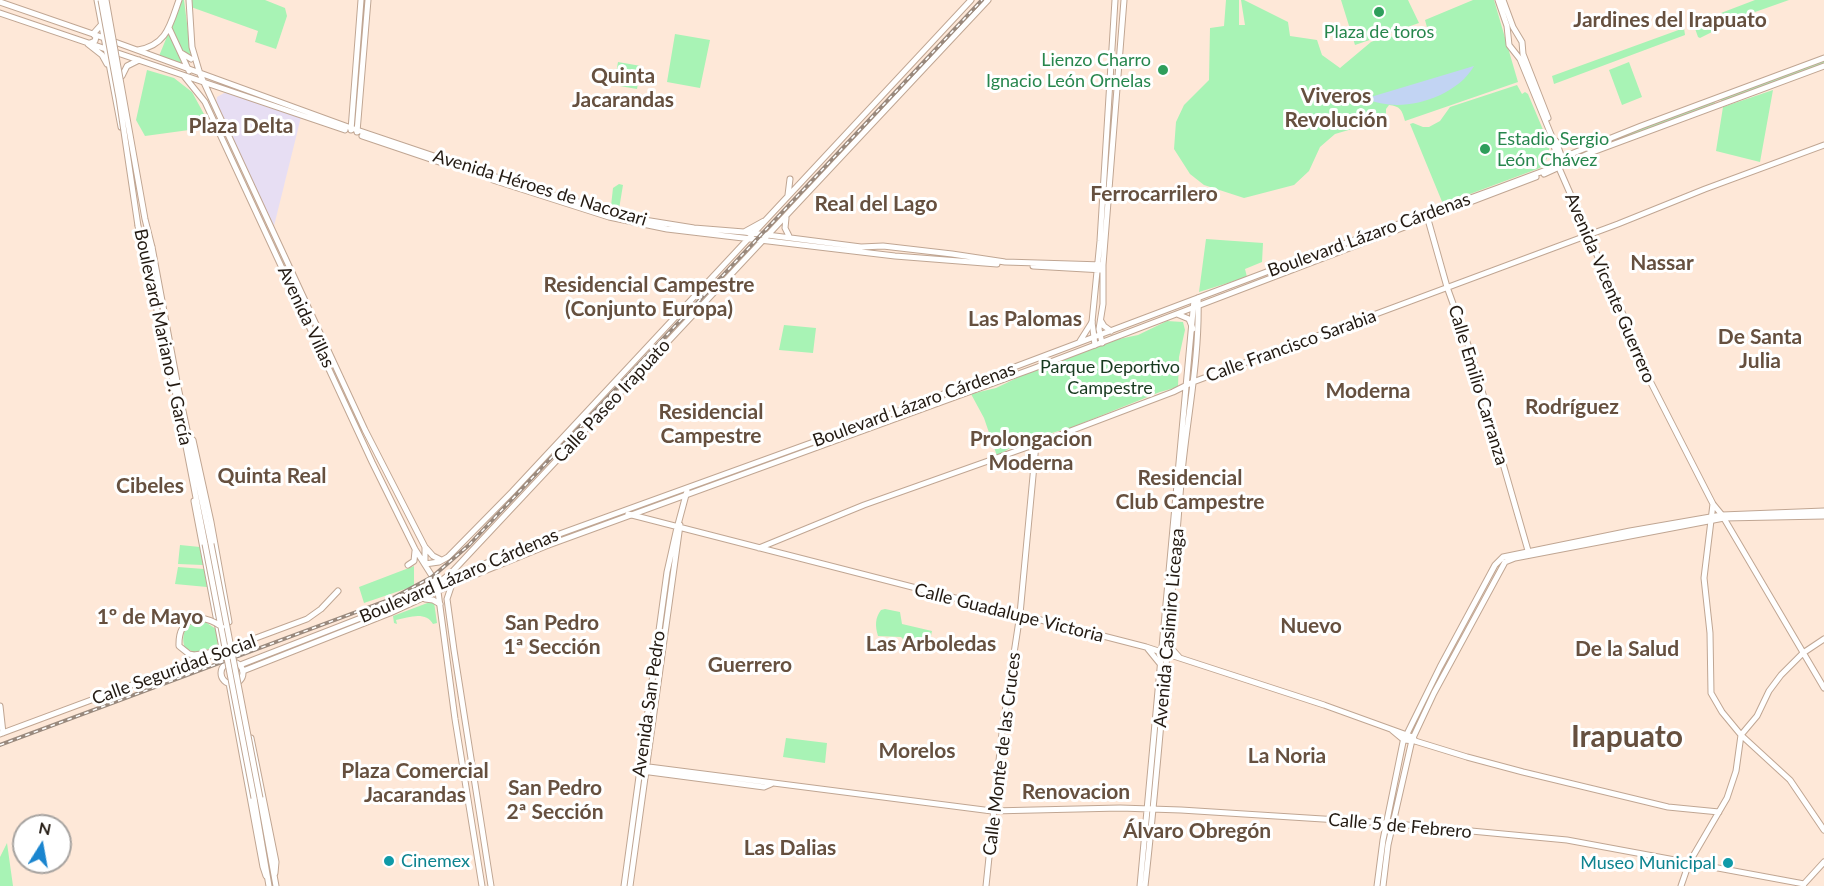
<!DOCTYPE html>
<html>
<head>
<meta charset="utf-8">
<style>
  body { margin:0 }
  #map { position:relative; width:1824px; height:886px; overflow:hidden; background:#fee8d8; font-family:Lato,sans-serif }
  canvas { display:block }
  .north { position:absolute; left:12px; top:814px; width:60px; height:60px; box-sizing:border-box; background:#fff; border:2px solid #a7a3a0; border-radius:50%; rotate:11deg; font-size:16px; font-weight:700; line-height:24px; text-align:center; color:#231a12 }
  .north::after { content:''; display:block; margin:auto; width:21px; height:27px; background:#1a85cf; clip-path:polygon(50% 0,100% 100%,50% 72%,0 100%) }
</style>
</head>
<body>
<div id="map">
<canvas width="1824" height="886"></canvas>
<div class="north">N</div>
</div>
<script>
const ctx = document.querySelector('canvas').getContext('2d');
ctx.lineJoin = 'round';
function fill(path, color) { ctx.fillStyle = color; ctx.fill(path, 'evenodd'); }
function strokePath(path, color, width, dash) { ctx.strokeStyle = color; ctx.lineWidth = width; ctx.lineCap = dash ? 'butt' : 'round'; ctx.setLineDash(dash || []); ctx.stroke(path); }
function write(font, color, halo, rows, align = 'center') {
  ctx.font = font + ' Lato,sans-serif'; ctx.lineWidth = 6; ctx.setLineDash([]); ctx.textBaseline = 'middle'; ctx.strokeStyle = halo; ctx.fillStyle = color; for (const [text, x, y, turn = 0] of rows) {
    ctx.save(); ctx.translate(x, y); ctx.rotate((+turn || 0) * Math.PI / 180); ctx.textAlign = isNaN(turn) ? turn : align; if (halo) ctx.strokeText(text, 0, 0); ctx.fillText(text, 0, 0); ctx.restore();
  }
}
fill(new Path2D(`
  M226,92L301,117L274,226L216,105L217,97Z`), '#e7def3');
fill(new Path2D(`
  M182,0H184L191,55L187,61L180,65L159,56Z
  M191,0H265L285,8L287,16L276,49L255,42L258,31L191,7Z
  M1226,0H1239V25H1245L1241,0H1244L1288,22L1290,36L1317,40L1322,55L1340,68L1371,42L1389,35L1399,41L1428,31L1425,20L1473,0H1494L1518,82L1405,121C1402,110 1400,106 1389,105L1386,109V119L1335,134L1320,147L1309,171L1294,185L1244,198L1204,185L1190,174L1174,149L1176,122L1184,105L1209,80L1210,28L1224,26Z
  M1341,0H1408L1419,23L1355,45Z
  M1755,0H1789L1724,23L1721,13Z
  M1710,13L1718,29L1700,38L1698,37L1692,20Z
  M1684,28L1685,35L1554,84L1552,76Z
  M675,34L710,40L700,88L667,82Z
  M1824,59V64L1722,102L1719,97Z
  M618,62L641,66L637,89L614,85Z
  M1629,62L1642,97L1622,105L1609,70Z
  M147,70L174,78L192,92L211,127L145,136L136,120Z
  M1517,85L1522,94L1525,92L1528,94L1549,144C1550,155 1547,160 1540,168L1443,204L1410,124L1413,123L1423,127H1429L1440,121L1450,107Z
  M1773,90L1760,162L1716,151L1723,107Z
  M1714,100L1715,103L1568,161L1566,158Z
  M619,184L623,185L619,209L611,206L613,188Z
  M1206,239L1263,243L1262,262L1245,269L1247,277L1199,292Z
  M1167,321L1183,322L1185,330L1179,357L1178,387L1160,392L1070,428L1022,441L997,456L984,418L971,394L996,388L1023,375L1105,342L1138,335Z
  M784,325L816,328L813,353L779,350Z
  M180,545L200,547L203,565L178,564Z
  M414,566V586L364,603L359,587Z
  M178,567L204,569L207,587L175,584Z
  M430,602H434L437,623L433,624C426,611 409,617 396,620L397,624L394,623L393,616Z
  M885,609L900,612L902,624L932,631L929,645L918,643L916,647L910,646L901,637L878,636C875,626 875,618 881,610Z
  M196,621H204L216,629L218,646L196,653L185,648C181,637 184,625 196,621Z
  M786,738L827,743L825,763L783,757Z
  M7,843L13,886H0V857Z`), '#a8f3b5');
fill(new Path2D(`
  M1474,66C1460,91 1424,105 1397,105C1386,105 1375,102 1364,99Z`), '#c2d4f3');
const secondary = new Path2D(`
  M97,0L121,127
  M189,0L192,47L200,74L365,430L425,547V564
  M0,2L93,34L351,128L526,187L638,219L694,228L744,232L861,247L883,246L952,254L1005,262L1103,265
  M0,13L345,130
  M101,25L93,34L96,37L95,41L88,44L102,55L107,64
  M169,28L189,71
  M138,50C167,45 170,25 179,0
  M183,54L191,59
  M122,76L127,66L139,60
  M184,76L205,102L372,462L415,549L437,584L455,719L482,886
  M351,130L361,0
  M357,132L368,0
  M362,136L445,164
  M1559,168L1632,335L1647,375L1713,504L1722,515L1824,688
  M493,180L609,217L667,229L895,256L997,264
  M788,195L790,179
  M1427,216L1447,287L1472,356L1529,554
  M786,218L785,228L790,238
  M744,232L764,221
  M1033,266L1103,270
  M1102,343L1099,329L1103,304V265L1124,0
  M1095,345L1092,322L1100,241L1115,0
  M189,437L193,440L211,522L229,622
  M194,501L225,664
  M1713,504L1704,578L1710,633L1711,693L1722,712L1741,735L1790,780L1824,830
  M628,514L1146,647L1324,705L1407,735L1413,737L1415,741
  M426,548L433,556L441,560
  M759,548L864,505L1036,444L1173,392L1193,382L1618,224L1705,189L1824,145
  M425,564L439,562L448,557L512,492L971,0
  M408,565L414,561L415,551
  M440,582L452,572L988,0
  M452,584L447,599L454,650L491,886
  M1168,640L1172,649L1179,657
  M229,648L307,619L321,609L338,591
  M1148,649L1161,665
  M221 673a11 11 0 1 1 22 0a11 11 0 1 1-22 0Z
  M229,683L263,867L266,876
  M0,706L3,733
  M1392,730L1404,740L1415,741L1467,757L1523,772L1668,807L1719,812
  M0,734L215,654
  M251,738L276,862L275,873
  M641,766L992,811L1120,808L1181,810L1386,823L1567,840L1804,884
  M642,771L764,787L771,784
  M1803,885L1824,862
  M624,886L667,572L676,532L687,491
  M630,886L680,525
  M986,886L1002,732L1020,614L1036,444
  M1140,886L1194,300
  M1145,886C1160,752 1170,618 1181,483C1186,422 1200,360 1198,298
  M1681,886L1689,863L1727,798L1736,771L1741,735L1757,716L1769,691L1781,675L1803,653L1824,639`);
const primary = new Path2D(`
  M1498,0L1507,26L1509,45L1520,59L1552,137L1558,162
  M1503,0L1513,27L1522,42L1523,54L1548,118
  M1556,141L1563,161
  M1544,174L1590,153L1824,66
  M138,226L175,390L205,544
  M152,247L178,387L211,544
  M1177,314L1189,319L1193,329
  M1101,321L1104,326L1111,331
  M1080,341L1092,322
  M425,599L433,600L440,604
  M194,655L222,651
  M240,665L407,600L437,584L529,545L866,423L1285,265L1498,188L1546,170L1561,158L1641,126L1824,58
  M243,671L390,613L455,583L546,546L1032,369L1536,177
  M254,798L269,886
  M260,798L276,886
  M1377,886L1383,840L1403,742L1440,667L1495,565L1503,557L1630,531L1722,515L1824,511
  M1383,886L1388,845L1412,740L1434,693L1505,562L1515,558L1724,518L1824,516`);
strokePath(secondary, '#c0a693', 7);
strokePath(primary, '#c0a693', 7);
strokePath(secondary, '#fff', 5);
strokePath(primary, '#fff', 5);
const rail = new Path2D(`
  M0,745L391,599L432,577L469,545L982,0`);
strokePath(rail, '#99897d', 4);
strokePath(rail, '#fff', 1.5, [4.5]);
const primaryBridge = new Path2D(`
  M101,0L119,98L138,226
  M106,0L145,219L152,247
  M205,544L254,798
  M211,544L260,798
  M194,655L189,654L179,646C178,617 201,612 222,627`);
strokePath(primaryBridge, '#c0a693', 7, []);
strokePath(primaryBridge, '#fff', 5);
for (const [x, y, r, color] of [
  [1379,12,6,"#2e9e5b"],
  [1163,70,6,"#2e9e5b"],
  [1485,149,6,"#2e9e5b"],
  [389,861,6,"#0f9aa8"],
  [1728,863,6,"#0f9aa8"]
]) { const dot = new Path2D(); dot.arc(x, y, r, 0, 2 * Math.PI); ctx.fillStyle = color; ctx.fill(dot); strokePath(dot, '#fff', 2); }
write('18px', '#27864d', '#fff', [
  ["Plaza de toros",1379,32],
  ["Lienzo Charro",1151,60,"right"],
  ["Ignacio León Ornelas",1151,81,"right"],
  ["Estadio Sergio",1497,139,"left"],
  ["León Chávez",1497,160,"left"]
]);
write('18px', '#231a12', '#fff', [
  ["Avenida Héroes de Nacozari",540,188,17],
  ["Boulevard Lázaro Cárdenas",1369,235,-20],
  ["Avenida Vicente Guerrero",1610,288,67],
  ["Avenida Villas",306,317,65],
  ["Boulevard Mariano J. García",163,337,78],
  ["Calle Francisco Sarabia",1291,346,-20],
  ["Calle Emilio Carranza",1478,385,73],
  ["Calle Paseo Irapuato",612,401,-47],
  ["Boulevard Lázaro Cárdenas",914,405,-20],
  ["Boulevard Lázaro Cárdenas",459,576,-23],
  ["Calle Guadalupe Victoria",1009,613,14],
  ["Avenida Casimiro Liceaga",1169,628,-85],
  ["Calle Seguridad Social",174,670,-20],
  ["Avenida San Pedro",649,704,-82],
  ["Calle Monte de las Cruces",1002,754,-83],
  ["Calle 5 de Febrero",1400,826,5]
]);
write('18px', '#17381e', '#fff', [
  ["Parque Deportivo",1110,367],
  ["Campestre",1110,388]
]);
write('18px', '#0d838f', '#fff', [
  ["Cinemex",401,861],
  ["Museo Municipal",1716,863,"right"]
], 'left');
write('bold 21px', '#66503f', '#fff', [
  ["Jardines del Irapuato",1670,20],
  ["Quinta",623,76],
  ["Jacarandas",623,100],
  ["Viveros",1336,96],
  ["Revolución",1336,120],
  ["Plaza Delta",241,126],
  ["Ferrocarrilero",1154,194],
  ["Real del Lago",876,204],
  ["Nassar",1662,263],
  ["Residencial Campestre",649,285],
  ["(Conjunto Europa)",649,309],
  ["Las Palomas",1025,319],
  ["De Santa",1760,337],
  ["Julia",1760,361],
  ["Moderna",1368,391],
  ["Rodríguez",1572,407],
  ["Residencial",711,412],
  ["Campestre",711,436],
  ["Prolongacion",1031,439],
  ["Moderna",1031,463],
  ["Quinta Real",272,476],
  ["Residencial",1190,478],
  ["Club Campestre",1190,502],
  ["Cibeles",150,486],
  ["1º de Mayo",150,617],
  ["San Pedro",552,623],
  ["1ª Sección",552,647],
  ["Nuevo",1311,626],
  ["Las Arboledas",931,644],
  ["De la Salud",1627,649],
  ["Guerrero",750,665],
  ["Morelos",917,751],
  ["La Noria",1287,756],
  ["Plaza Comercial",415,771],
  ["Jacarandas",415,795],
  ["San Pedro",555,788],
  ["2ª Sección",555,812],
  ["Renovacion",1076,792],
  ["Álvaro Obregón",1197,831],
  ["Las Dalias",790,848]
]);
write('bold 30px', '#66503f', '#fff', [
  ["Irapuato",1627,737]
]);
</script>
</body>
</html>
